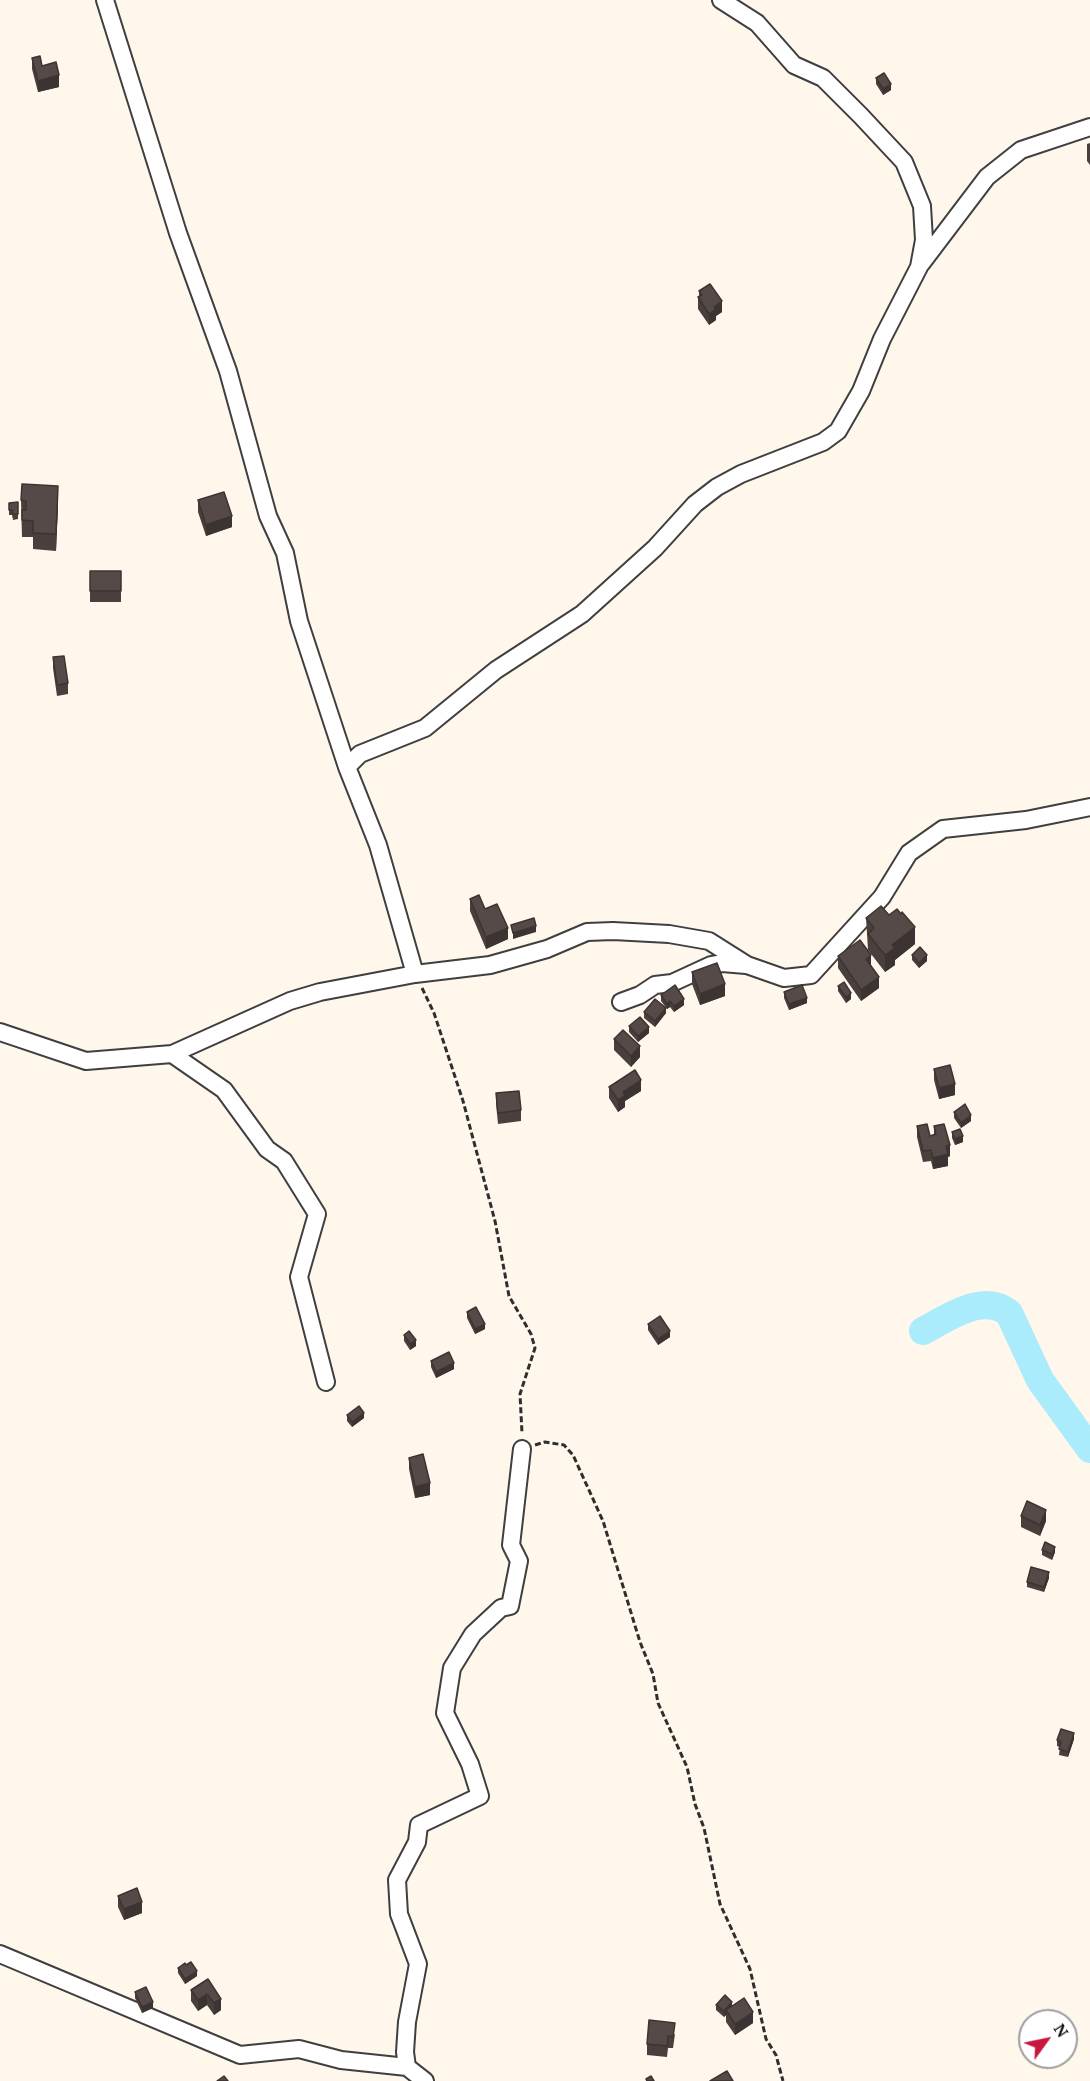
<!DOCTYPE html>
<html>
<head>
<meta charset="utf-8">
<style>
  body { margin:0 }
  #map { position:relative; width:1090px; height:2081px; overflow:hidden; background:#fff7eb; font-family:"PT Serif",serif }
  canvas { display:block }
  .north { position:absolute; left:1018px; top:2009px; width:60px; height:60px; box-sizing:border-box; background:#fff; border:2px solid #9e9e9e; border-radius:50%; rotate:57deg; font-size:16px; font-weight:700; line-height:24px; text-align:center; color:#0c0c0c }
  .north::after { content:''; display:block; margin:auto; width:21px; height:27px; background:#c8183f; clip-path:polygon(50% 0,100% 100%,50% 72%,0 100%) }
</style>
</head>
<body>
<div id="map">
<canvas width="1090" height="2081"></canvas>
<div class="north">N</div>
</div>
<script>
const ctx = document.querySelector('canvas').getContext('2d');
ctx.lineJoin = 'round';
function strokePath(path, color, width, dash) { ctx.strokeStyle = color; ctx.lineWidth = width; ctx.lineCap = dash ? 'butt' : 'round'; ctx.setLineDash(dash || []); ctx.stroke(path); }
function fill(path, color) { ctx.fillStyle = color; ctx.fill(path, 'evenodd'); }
strokePath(new Path2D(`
  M923,1331C948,1318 983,1292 1009,1313L1040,1380L1090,1449`), '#aaebfc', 28);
const street = new Path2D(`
  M105,0L178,233L228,371L268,516L285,553L299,621L347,767L378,845L415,974
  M921,264L987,177L1021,150L1090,127
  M347,767L360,754L425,728L496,670L582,614L655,548L695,504L717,487L741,474L823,442L838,431L861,391L882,339L919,267L924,240L922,206L904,162L861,116L823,78L794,65L757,23L721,0
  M621,1002L640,995L655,985L672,983L711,965L722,963L746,965
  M0,1032L86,1061L172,1054L290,1001L320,992L415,974L490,965L547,949L587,932L613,931L669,934L709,941L747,965L784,978L811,975L882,897L909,853L943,829L1026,820L1090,807
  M172,1054L224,1090L267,1149L284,1161L317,1214L299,1277L326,1382
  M0,1954L240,2055L299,2049L341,2060L407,2067L425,2081
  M407,2067L405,2052L407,2022L418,1964L399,1914L397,1880L417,1842L419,1825L480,1796L470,1764L445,1713L452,1668L473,1634L501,1608L510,1606L519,1561L511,1545L522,1449`);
strokePath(street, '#3f3f3f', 20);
strokePath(new Path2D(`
  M422,988L434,1013L463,1101L495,1221L509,1296L531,1334L535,1348L520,1394L522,1433
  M535,1445L545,1442L564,1445L573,1455L603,1521L640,1642L653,1674L658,1703L687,1767L695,1804L704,1828L720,1904L750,1969L766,2039L776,2055L783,2081`), '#2e2e2e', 3, [6, 3]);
strokePath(street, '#fff', 16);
fill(new Path2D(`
  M32,58L59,87L38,92L32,69Z
  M876,78L891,90L883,95L876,84Z
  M1090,143V165L1087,161V144Z
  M699,291L722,312L716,316V320L709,325L698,309V297L699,296Z
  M21,500L58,503L56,551L33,549V537H22Z
  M198,500L232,527L206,536L198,512Z
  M18,502V519L13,520L12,515H9V503Z
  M90,571H121V602H90Z
  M53,657L68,683V694L57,696L53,668Z
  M470,899L508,939L486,949L470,911Z
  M866,918L915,944L895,960V965L885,972L868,950Z
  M912,955L927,961L919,968L912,960Z
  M838,956L879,988L861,1001L838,968Z
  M692,972L725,996L700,1005L692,984Z
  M838,986L851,999L846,1003L838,991Z
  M784,992L807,1003L789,1010L784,998Z
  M661,995L684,1005L674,1012L670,1007L667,1009L661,1001Z
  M644,1012L666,1013L655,1027L644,1018Z
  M629,1026L649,1033L638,1042L629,1032Z
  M614,1039L640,1057L631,1067L614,1050Z
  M934,1069L955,1095L939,1099L934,1080Z
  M609,1087L641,1091L625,1101V1107L618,1112L609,1098Z
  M496,1093L521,1110V1121L498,1124L496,1104Z
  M954,1112L971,1121L961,1128L954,1118Z
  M917,1126L930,1136L934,1135V1126L950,1156L948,1157V1166L933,1169L931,1161L923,1162L917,1137Z
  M952,1132L963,1142L955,1145L952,1138Z
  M467,1312L485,1329L475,1334L467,1318Z
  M648,1324L670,1337L658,1345L648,1330Z
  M404,1335L416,1346L410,1350L404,1341Z
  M431,1361L454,1369L436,1378L431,1367Z
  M347,1415L364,1418L352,1427L347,1421Z
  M409,1458L430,1495L415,1498L409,1469Z
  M1021,1516L1046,1521L1040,1536L1021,1527Z
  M1042,1550L1055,1552L1052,1560L1042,1555Z
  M1049,1578L1044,1592L1027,1587V1582Z
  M1074,1739L1068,1757L1059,1755L1060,1747L1057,1746V1740Z
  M118,1896L142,1913L124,1920L118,1907Z
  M178,1968L197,1976L185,1984L178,1973Z
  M208,1979L221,2010L214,2015L207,2005L198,2011L191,2001V1990Z
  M135,1992L153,2008L142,2013L135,1998Z
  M716,2005L732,2006L753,2023L735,2035L726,2022V2015L724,2017L716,2010Z
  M675,2034L673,2048H668L667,2057L647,2055V2044Z`), '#49403d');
fill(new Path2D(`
  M59,75V87L38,92V81Z
  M891,84V90L883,95V89Z
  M722,301V312L716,316V320L709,325V314L714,307Z
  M58,486V503L56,551V534Z
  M232,516V527L206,536V525Z
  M536,926V932L513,939V933Z
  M915,927V944L895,960V965L885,972V955L892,945Z
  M508,928V939L486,949V937Z
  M871,955V966L866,959Z
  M927,955V961L919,968V963Z
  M879,977V988L861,1001V990Z
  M725,984V996L700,1005V994Z
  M851,993V999L846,1003V997Z
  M807,998V1003L789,1010V1004Z
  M684,999V1005L674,1012V1006Z
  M670,1001V1007L667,1009V1004Z
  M666,1008V1013L655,1027V1021Z
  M649,1027V1033L638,1042V1036Z
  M640,1046V1057L631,1067V1056Z
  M641,1080V1091L625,1101V1107L618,1112V1100L623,1092Z
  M955,1084V1095L939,1099V1088Z
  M971,1115V1121L961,1128V1123Z
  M963,1136V1142L955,1145V1139Z
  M950,1145V1156L948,1157V1166L933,1169V1158L946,1146Z
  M485,1324V1329L475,1334V1329Z
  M670,1331V1337L658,1345V1339Z
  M416,1340V1346L410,1350V1344Z
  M454,1363V1369L436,1378V1372Z
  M364,1413V1418L352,1427V1422Z
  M430,1483V1495L415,1498V1487Z
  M1046,1510V1521L1040,1536V1525Z
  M1055,1547V1552L1052,1560V1554Z
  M1049,1572V1578L1044,1592V1587Z
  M1074,1733V1739L1068,1757V1752Z
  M142,1902V1913L124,1920V1909Z
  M197,1971V1976L185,1984V1979Z
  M207,1994V2005L198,2011V2000Z
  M221,1999V2010L214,2015V2003Z
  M153,2002V2008L142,2013V2007Z
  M732,2002V2007L726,2010V2015L724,2017V2011Z
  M753,2012V2023L735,2035V2024Z`), '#3c3432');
const building = new Path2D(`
  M40,56L42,66L56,62L59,75L38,81L32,58Z
  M884,73L891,84L883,89L876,78Z
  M710,284L722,301L714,307L716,309L709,314L698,297L702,295L699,291Z
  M22,484L58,486L56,534L33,533V521L22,520V510H26V501L21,500Z
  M224,492L232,516L206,525L198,500Z
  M18,502V514H13L12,510H9V503Z
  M90,571H121V591H90Z
  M64,656L68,683L57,685L53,657Z
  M479,895L485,909L497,904L508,928L486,937L470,899Z
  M881,906L889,915L897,909L901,914L902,912L915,927L892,945L895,948L885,955L868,934L874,928L866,918Z
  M534,918L536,926L513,933L511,925Z
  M860,940L871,955L866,959L879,977L861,990L838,956Z
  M920,947L927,955L919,963L912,955Z
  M717,963L725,984L700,994L692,972Z
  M844,982L851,993L846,997L838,986Z
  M675,985L684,999L674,1006L670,1001L667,1004L661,995Z
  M802,985L807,998L789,1004L784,992Z
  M655,999L666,1008L655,1021L644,1012Z
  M640,1017L649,1027L638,1036L629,1026Z
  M623,1030L640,1046L631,1056L614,1039Z
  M950,1065L955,1084L939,1088L934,1069Z
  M635,1070L641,1080L623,1092L625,1096L618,1100L609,1087Z
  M519,1091L521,1110L498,1113L496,1093Z
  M965,1104L971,1115L961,1123L954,1112Z
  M927,1124L930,1136L936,1134L934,1126L944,1124L950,1145L946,1146L948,1154L933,1158L931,1150L923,1151L917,1126Z
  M960,1129L963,1136L955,1139L952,1132Z
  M476,1307L485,1324L475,1329L467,1312Z
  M660,1316L670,1331L658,1339L648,1324Z
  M409,1331L416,1340L410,1344L404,1335Z
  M449,1352L454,1363L436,1372L431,1361Z
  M359,1406L364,1413L352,1422L347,1415Z
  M423,1454L430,1483L415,1487L409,1458Z
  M1027,1501L1046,1510L1040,1525L1021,1516Z
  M1045,1542L1055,1547L1052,1554L1042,1550Z
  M1031,1567L1049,1572L1044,1587L1027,1582Z
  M1061,1729L1074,1733L1068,1752L1059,1749L1061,1742L1057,1740Z
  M137,1888L142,1902L124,1909L118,1896Z
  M191,1962L197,1971L185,1979L178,1968L185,1963L186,1965Z
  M208,1979L221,1999L214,2003L207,1994L198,2000L191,1990Z
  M146,1987L153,2002L142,2007L135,1992Z
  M725,1995L732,2002L724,2011L716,2005Z
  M744,1998L753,2012L735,2024L726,2010Z
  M649,2020L675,2023L673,2037L668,2036L667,2046L647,2044Z
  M727,2071L733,2081H710Z
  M224,2076L228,2081H217Z
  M651,2076L654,2081H647L646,2079Z`);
fill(building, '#554a47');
strokePath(building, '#3c3432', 1.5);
</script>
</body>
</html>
